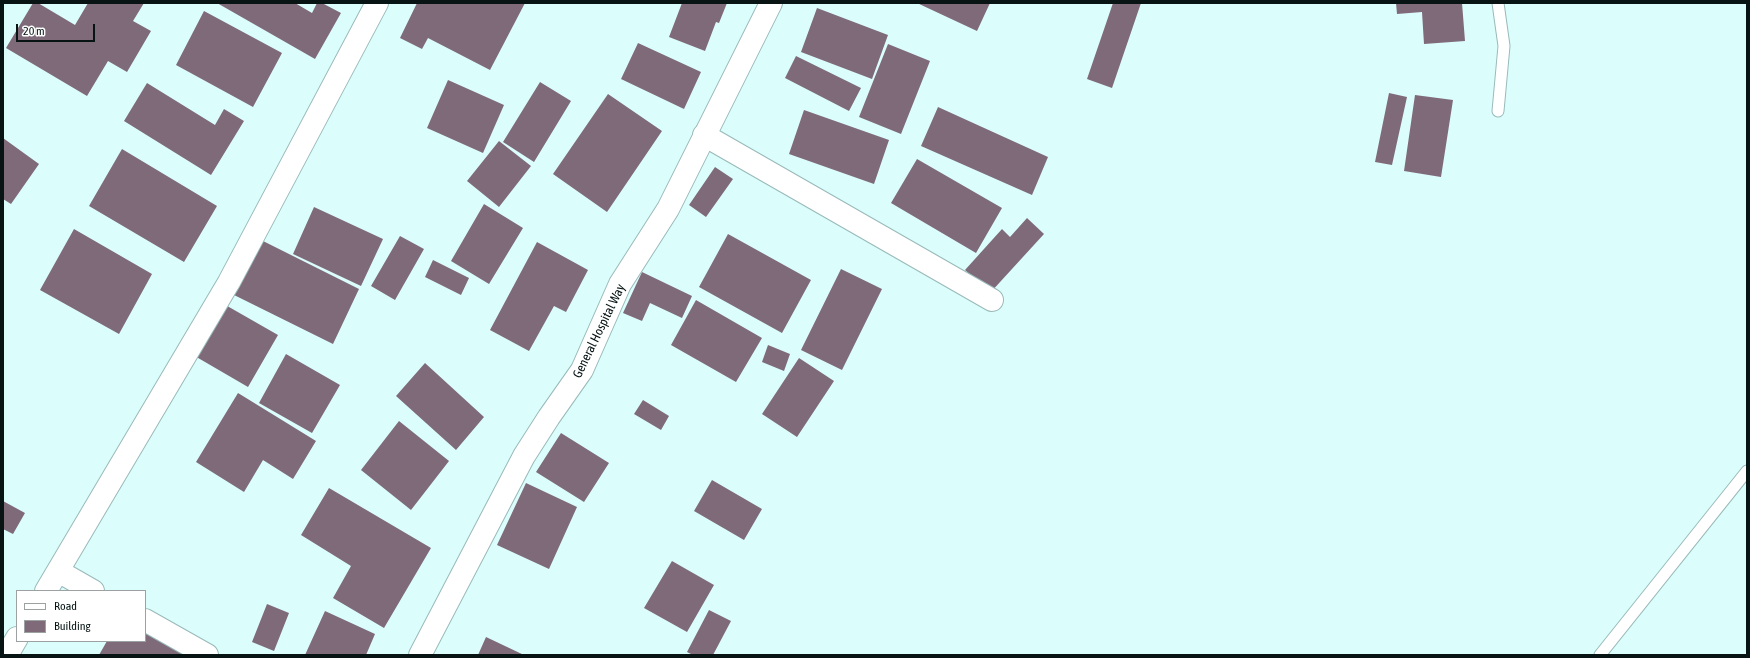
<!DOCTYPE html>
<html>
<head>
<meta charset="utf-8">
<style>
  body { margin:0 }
  #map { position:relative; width:1750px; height:658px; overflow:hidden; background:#dbfdfc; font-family:"Asap Condensed",sans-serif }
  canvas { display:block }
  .frame { position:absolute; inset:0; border:4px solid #081414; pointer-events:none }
  .legend { position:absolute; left:16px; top:590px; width:130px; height:52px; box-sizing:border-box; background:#fff; border:1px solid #9ca1a1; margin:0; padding:5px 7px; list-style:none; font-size:12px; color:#081414 }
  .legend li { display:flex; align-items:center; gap:8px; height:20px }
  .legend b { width:20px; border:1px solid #9ca1a1 }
  .scale { position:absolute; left:16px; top:24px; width:79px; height:18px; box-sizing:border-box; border:2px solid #081414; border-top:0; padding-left:5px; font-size:12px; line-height:14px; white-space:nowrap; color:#081414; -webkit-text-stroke:3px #fff; paint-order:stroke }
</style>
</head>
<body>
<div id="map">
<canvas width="1750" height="658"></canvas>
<div class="frame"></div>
<ul class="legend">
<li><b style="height:5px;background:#fff"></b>Road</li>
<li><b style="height:11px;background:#7f6a7a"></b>Building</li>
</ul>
<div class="scale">20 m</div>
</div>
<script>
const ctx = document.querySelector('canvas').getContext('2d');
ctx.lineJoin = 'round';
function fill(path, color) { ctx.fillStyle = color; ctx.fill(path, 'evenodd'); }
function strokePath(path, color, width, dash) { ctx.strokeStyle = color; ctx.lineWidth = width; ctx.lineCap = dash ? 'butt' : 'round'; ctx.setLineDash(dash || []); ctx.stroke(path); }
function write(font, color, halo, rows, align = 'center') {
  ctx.font = font + ' "Asap Condensed",sans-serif'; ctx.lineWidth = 4; ctx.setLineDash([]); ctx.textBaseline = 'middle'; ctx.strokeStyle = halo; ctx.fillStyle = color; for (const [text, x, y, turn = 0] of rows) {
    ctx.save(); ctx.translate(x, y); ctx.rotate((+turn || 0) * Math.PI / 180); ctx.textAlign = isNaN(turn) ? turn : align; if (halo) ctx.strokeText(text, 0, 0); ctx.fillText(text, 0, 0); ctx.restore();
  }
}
fill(new Path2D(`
  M33,3H38L75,25L88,3H144L133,21L151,31L127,72L108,61L87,96L6,48Z
  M217,3H295L312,13L317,3H322L341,13L315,59Z
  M417,3H525L490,70L428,38L422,49L400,38Z
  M682,3H727L719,23L716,22L705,51L669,37Z
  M917,3H990L977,31Z
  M1113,3H1141L1112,88L1087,79Z
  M1396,3H1462L1465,41L1424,44L1422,12L1397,14Z
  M817,8L888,35L872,79L801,52Z
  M204,11L282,53L253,107L176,65Z
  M638,43L701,72L684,109L621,79Z
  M888,44L930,61L901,134L859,117Z
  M796,56L861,88L849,111L785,78Z
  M448,80L504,105L483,153L427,128Z
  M540,82L571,101L534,162L503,142Z
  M147,83L215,125L224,109L244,121L211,175L124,121Z
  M1389,93L1407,97L1392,165L1375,162Z
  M608,94L662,131L607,212L553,174Z
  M1415,95L1453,100L1441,177L1404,171Z
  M938,107L1048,157L1032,195L921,146Z
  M804,110L889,140L874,184L789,154Z
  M3,138L39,164L11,204L3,199Z
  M499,141L531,166L499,207L467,181Z
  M122,149L217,206L184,262L89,206Z
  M917,159L1002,208L976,253L891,203Z
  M715,167L733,179L706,217L689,205Z
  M484,204L523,228L489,284L451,261Z
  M314,207L383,239L361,286L293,254Z
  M1027,218L1044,234L990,293L965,270L1002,229L1010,237Z
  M74,229L152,274L119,334L40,290Z
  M728,234L811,280L782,333L699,287Z
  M400,236L424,249L395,300L371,286Z
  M257,238L359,289L333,344L230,293Z
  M537,242L588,270L566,312L554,306L529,351L490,330Z
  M433,260L469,278L461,295L425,277Z
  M841,269L882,289L842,370L801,350Z
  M642,272L692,296L682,318L650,303L642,321L623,313Z
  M696,300L762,338L736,382L671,345Z
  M222,303L278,335L248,387L193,355Z
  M768,345L790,354L784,371L762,362Z
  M286,354L340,385L312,433L259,403Z
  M799,358L834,381L797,437L762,414Z
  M425,363L484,417L456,450L396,396Z
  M238,393L316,441L293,479L263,460L244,492L196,462Z
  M643,400L669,416L661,430L634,414Z
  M399,421L449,461L411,510L361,470Z
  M561,433L609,463L584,502L536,472Z
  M712,480L762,509L744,540L694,511Z
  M526,483L577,507L549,569L497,545Z
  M329,488L431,548L384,628L333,598L351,566L301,535Z
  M3,501L25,513L13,534L3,529Z
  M672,561L714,585L687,632L644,608Z
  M267,604L289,613L274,651L252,642Z
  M709,610L731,621L713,655H693L687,652Z
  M325,611L375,634L366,655H305Z
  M145,622L205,655H99L107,641H145Z
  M486,637L524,655H478Z`), '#7f6a7a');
const service = new Path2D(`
  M1498,3L1504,46L1498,111
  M1600,655L1747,471`);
const minor = new Path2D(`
  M704,135L992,300
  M58,571L93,591
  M46,591L229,282L377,3
  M145,620L207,655
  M7,655L17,638`);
const secondary = new Path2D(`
  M420,655L524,456L549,417L582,370L620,284L668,209L771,3`);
strokePath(service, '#99bab9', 13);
strokePath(minor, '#99bab9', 24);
strokePath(secondary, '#99bab9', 24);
strokePath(service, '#fff', 11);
strokePath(minor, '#fff', 22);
strokePath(secondary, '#fff', 22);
write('13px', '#081414', '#fff', [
  ["General Hospital Way",599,331,-64]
]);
</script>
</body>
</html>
